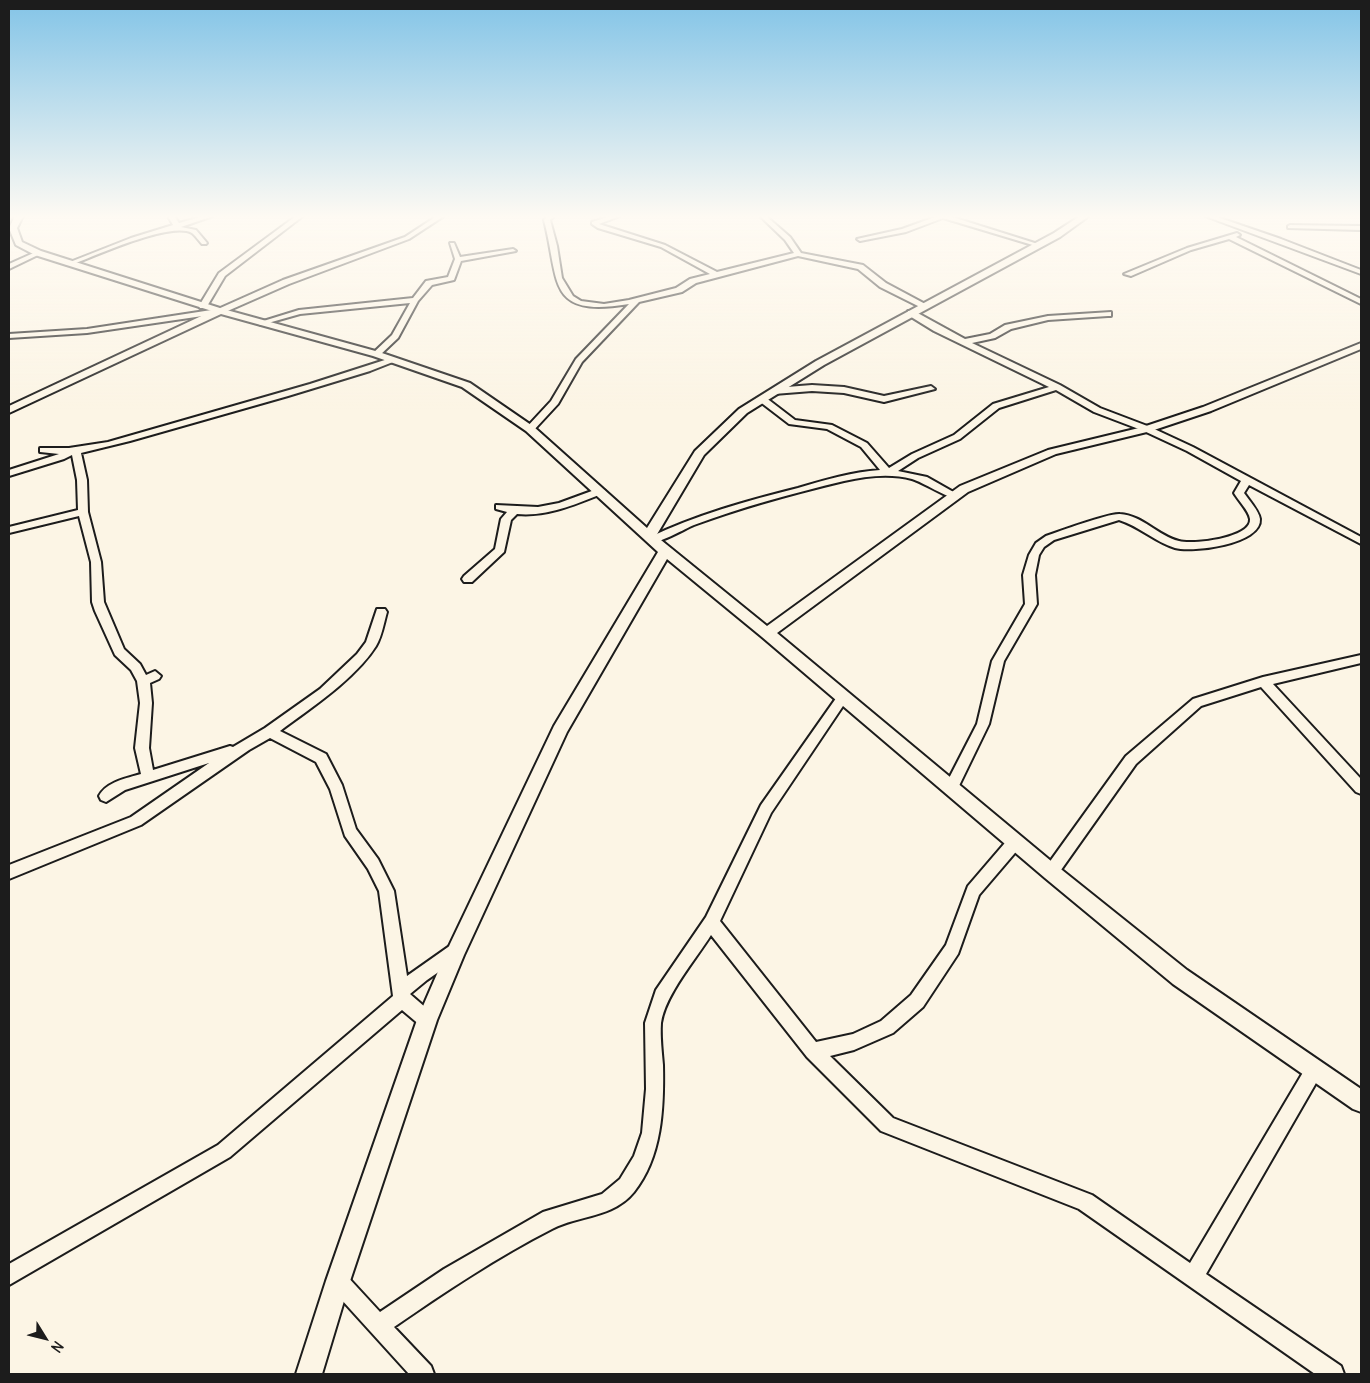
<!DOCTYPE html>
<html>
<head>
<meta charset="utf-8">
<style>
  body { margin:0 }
  #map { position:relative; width:1370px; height:1383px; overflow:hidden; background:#fcf5e5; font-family:Delius,sans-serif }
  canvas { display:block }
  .frame { position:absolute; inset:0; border:10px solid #1c1c1c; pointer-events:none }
  .north { position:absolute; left:20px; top:1313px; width:50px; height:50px; -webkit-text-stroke:4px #fcf5e5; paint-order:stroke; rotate:126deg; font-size:14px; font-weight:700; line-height:20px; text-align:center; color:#1c1c1c }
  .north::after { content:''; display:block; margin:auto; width:18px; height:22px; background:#1c1c1c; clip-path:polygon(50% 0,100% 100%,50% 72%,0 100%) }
</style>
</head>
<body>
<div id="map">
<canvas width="1370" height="1383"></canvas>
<div class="frame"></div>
<div class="north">N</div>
</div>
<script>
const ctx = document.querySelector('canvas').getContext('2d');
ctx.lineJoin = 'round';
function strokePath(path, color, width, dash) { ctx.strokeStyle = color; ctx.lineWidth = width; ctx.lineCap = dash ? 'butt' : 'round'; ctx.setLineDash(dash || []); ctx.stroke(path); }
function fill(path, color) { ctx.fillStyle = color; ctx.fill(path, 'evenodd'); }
const minor = new Path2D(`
  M168,216H174L179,223L204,216H213L181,227L196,230L207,243L206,244H202C199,241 195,235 192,233C171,221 95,256 71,265L65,264L131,238L173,225Z
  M296,216H303L225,276L206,308H200L199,306L219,273Z
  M437,216H444L409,239L289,284L223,313L87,333L9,338V334L87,329L218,309L283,280L405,237Z
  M548,216H554L550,220L557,246L562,278L573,296L581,301L604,304L629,300L676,288L690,279L710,274L661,247L598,228L592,224V222L611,216H620L599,224L665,245L717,272L794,253L785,240L760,216H766L790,237L801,253L863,265L886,283L929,306L922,308L880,287L858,269L798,256L696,283L682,292L639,302L582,362L558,404L533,431L530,432L525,429L551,401L576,359L629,304C546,318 560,282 544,220Z
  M938,216H949L1041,245L1036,246L943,218L906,232L860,241L857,239L902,229Z
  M1205,216H1214L1281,239L1361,270V274Z
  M1290,225L1361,226V230L1288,228V226Z
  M1237,233L1240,235L1236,237L1361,299V304L1229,239L1191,250L1131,276L1124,274L1187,248Z
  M450,243H454L460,257L513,249L516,251L461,261L454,280L432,285L418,301L398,338L379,356L372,354L392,335L410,303L300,314L261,325L257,323L299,310L413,298L426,281L448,277L455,259Z
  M38,251L41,253L40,254L9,269V264Z
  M908,311H914L965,339L990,334L1005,325L1048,316L1111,312V316H1108L1048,320L1011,329L995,338L972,343L1060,385L1100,408L1150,427L1193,447L1361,537V544L1249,485L1244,493C1249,500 1259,511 1260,519C1262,544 1192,553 1175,548C1155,542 1139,526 1119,520L1054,540L1044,547L1039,555L1035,575L1037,604L1004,661L989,724L956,792L951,794L946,792L944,788L977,724L992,661L1025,604L1023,575L1029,555L1036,543L1046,536C1060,531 1109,513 1120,514C1142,515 1158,536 1179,541C1192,545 1252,538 1250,519C1249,511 1238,500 1234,493L1241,481L1187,451L1144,431L1094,412L1056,390L999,408L960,439L918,458L898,471L927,477L957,494V498C950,500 923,482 912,479C890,473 866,476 844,481C794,493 742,507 694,525C684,529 658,545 648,542V538C696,515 746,501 798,488C825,480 852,472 880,470L861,447L827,429L789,424L759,401V397H765L795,420L832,425L867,443L889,468L912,454L954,435L993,404L1049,387L934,331L908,315Z
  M391,358L398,360L370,371L288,396L130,441L81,453L87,480L88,512L101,562L104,602L124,649L140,664L146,675L155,671L161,676L159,679L150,683L152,703L149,748L153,770L230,746L233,747L265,728L320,689L357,654L366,642L377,609H385L387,612C384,622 382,636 376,646C356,678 311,708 280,731L326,754L342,785L356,829L378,859L394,891L407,976L451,945L457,942L463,945L465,950L463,955L427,980L410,994L433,1014L435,1020L433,1026L427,1028L421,1026L402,1010L230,1157L9,1285V1264L218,1145L393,996L379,891L368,869L345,836L330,789L316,762L270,738L249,750L141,825L9,879V865L131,817L209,763L125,790L106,802L101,800L99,796C106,782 127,778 141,774L135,748L140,703L137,681L131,670L115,655L95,611L92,602L91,562L79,516L9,533V527L78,510L77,480L72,455L64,459L9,476V470L59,454L40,452V448H69L108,442L310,384Z
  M812,385L844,387L884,396L931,386L935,389L884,402L844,393L812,391L774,394L770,391L774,388Z
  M600,488L605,491L604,493C576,504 547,517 517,514L511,520L504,552L472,582H464L462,579L464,576L495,549L501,519L507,512L496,509V505L538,507L559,503Z
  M1361,655V663L1273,684L1361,779V794L1356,792L1261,687L1201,706L1136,764L1056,877L1051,879L1046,877L1044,872L1046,867L1126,756L1193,699L1263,677Z
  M843,692L847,694L849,697L847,700L771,813L720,921L816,1042L853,1034L881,1021L911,995L946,945L968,886L1010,837L1015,836L1020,837L1022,842L1020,847L979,895L958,954L923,1007L893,1033L854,1050L830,1056L893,1118L1092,1195L1190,1263L1308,1064L1314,1061L1320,1064L1323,1070L1320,1076L1206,1274L1341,1366L1344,1374H1315L1079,1209L881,1131L807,1057L711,935C696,959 665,995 661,1023C660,1037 662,1052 663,1065C664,1108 662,1157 634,1192C613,1218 579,1215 552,1229C497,1257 445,1292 394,1327L431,1366L434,1374H409L331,1288L328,1281L331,1274L338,1271L345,1274L380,1312L444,1269L543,1212L602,1194L620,1179L634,1156L642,1133L646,1089L645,1023L656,990L706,917L761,805L839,694Z`);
const tertiary = new Path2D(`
  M15,216H23L17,228L22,242L41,251L223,309L379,352L470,383L534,427L647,528L695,451L739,409L816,361L1054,233L1080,216H1089L1060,237L824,365L747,413L704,455L656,536L767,626L960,486L1048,450L1143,427L1203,407L1361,343V349L1211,411L1151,431L1056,454L968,492L777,633L1057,866L1187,970L1361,1089V1112L1353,1109L1173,984L1045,878L762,637L667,559L567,732L464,955L437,1020L350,1281L322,1374H296L326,1281L417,1020L450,944L554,726L658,552L526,431L462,387L373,356L221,314L9,413V406L212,311L35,255L16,245L9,228Z`);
strokePath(minor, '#1c1c1c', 4);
strokePath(tertiary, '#1c1c1c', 4);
fill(minor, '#fcf5e5');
fill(tertiary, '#fcf5e5');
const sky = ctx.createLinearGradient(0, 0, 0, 409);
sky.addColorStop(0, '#83c4e7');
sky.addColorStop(0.53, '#fefaf3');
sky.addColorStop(1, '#fefaf300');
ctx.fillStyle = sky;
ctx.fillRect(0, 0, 1370, 409);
</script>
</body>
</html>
